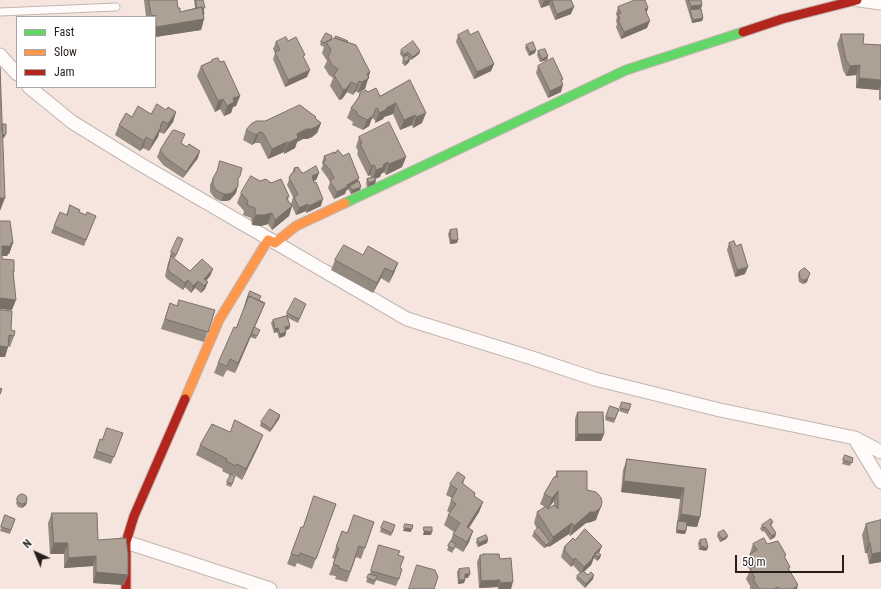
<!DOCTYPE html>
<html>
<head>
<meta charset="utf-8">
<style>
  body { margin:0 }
  #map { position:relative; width:881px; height:589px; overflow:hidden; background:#f5e5de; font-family:"Roboto Condensed",sans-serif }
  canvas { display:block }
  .legend { position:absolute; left:16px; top:16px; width:140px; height:72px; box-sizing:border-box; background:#fff; border:1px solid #a9a5a3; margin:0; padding:5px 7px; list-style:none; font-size:12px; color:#271d19 }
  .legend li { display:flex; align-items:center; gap:8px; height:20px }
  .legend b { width:20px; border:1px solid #a9a5a3 }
  .north { position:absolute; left:16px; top:533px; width:40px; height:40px; -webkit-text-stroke:3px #fff; paint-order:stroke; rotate:316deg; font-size:11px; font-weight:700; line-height:16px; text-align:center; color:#271d19 }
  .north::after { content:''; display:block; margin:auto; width:14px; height:18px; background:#271d19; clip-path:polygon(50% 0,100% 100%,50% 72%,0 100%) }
  .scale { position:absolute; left:735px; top:555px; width:109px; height:18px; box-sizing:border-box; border:2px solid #271d19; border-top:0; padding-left:5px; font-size:12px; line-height:14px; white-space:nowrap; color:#271d19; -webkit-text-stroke:3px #fff; paint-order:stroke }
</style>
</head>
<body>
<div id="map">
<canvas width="881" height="589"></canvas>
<ul class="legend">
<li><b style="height:5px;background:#63d668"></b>Fast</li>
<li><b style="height:5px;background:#ff974d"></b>Slow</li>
<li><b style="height:5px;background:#b3261e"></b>Jam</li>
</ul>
<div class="north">N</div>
<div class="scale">50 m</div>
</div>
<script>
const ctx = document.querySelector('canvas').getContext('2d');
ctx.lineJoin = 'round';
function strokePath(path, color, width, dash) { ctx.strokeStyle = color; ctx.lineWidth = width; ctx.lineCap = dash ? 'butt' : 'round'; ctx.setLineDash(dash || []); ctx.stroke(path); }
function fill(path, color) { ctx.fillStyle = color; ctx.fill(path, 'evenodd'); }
const lane = new Path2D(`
  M0,12L116,7`);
const street = new Path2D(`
  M859,0L881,3
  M0,55L17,74
  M29,87L72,122L140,164L407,319L532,358L595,379L720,410L855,438L881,452
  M855,439L881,482
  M126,542L270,589`);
const fast = new Path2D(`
  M345,203L626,70L743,32`);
const slow = new Path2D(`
  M185,399L219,320L268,240L275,243L296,226L345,203`);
const jam = new Path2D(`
  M743,32L782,19L857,0
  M126,589V542L134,516L185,399`);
strokePath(lane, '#c2b6b0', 9);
strokePath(street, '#c2b6b0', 15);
strokePath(fast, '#c2b6b0', 11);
strokePath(slow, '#c2b6b0', 11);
strokePath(jam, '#c2b6b0', 11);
strokePath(lane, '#fefbfa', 7);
strokePath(street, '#fefbfa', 13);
strokePath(fast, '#63d668', 9);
strokePath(slow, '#ff974d', 9);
strokePath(jam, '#b3261e', 9);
fill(new Path2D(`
  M144,0H177L178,8L180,12L195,8L194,0H203L204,15V19L201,30L155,37V17H146Z
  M538,0H571V14L555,20L549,5L541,8Z
  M685,0H701L702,5L701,9L703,18L702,21L692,23Z
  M618,7L648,8L646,13L647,28L621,39L616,27L617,24L616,21L617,17L616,14Z
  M841,34L863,44L881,45V100H879V90L856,88V75L846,76L843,70L837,44Z
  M458,35H470L494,64L491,71L474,79L456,42Z
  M331,40L347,42L370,72L365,89L358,93L356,91L353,95L347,92L342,99L339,100L330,86L333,78L329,75L324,67L327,61L322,53L324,47L320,45L321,42Z
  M288,41L304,58L307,77L285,87L273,59L275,53L273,49L276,42Z
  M526,45L535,53L529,56L525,48Z
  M401,50L420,51L419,54L411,60L410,59L409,62L405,66L402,63L403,59L407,55L403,58L400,54Z
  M538,51L548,56L547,60L540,62L537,55Z
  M212,60L220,62L240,96L236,106L233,107L231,113L224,116L220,109L215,112L197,76L201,66L211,62Z
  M538,66L563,79L562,81L561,92L548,98L536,73Z
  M410,80L422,123L413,128L412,125L400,130L393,114L384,117L383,119L375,123V120L372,118L369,126L363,130L352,125L353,122L347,118L351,108L358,98L360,93L368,92L380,96Z
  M166,110L176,112L173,122L164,134L159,132L158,137L149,151L143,148L140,151L115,135L119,125L132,117L151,114Z
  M316,117L315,118L321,123L317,133L312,137L307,139H303L297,142L295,148L284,154V152L268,159L260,143H255L252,145L243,140L246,130L265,121Z
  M359,137L406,157L402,167L386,175L384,172L381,174L380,177L375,179V184L367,187L366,183L367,179L371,178V177L370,175L368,176L357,154L358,151L356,147Z
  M182,143L198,158L183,178L163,165L157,157L160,150Z
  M335,153L358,182L360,190L351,194L348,189L346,191L345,194L334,199L328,188L330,182L327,177L321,169L323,165L322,163L324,156Z
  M294,168L303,173H319L316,180L314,181L321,206L306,213V211L296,215L292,206L289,216L272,230L268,224L261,226L252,225L251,218L243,215L244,211L237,203L241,193L260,181L289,196L288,200L292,206L291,204L293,197L287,185L291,174L292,173Z
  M213,178L238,182L236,193L230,200L226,201H221L216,199L213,196L210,192V185Z
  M70,205L93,223L84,246L51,233L54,226L66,215Z
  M0,221L13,243L9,254H8L7,256H2V259L14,272L13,275L12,310L1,309L14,336L10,347L8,346L5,357H0Z
  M450,230L457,243L450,244L448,234Z
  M182,242L175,258L172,257L190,271L213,269L210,276L206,281L205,289L201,293L195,288L191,293L185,287L183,290L167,279L165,276L168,263L171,256H170L171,252Z
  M729,243L745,274L735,277L727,250Z
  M363,255L398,263L394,273L389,283L381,278L373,293L331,270L335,260Z
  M799,272L810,273L807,282L803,284L799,282L798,276Z
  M259,300L265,303L254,328L258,333L256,339L250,337L251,336L235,373L227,370L223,377L214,373L218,363L236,328L245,306H244L246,302Z
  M170,303L177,306L215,310L204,342L161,329Z
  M306,304L298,323L288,318L290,326L289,329L286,330V332L285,336L279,338L277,332L274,333L271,323L273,320L286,316L287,313Z
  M622,402L631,404L628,414L619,411Z
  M610,406L619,409L614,423L605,420Z
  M577,412L604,434L601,441H575V419Z
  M280,415L279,419L270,432L260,426L261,422Z
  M230,432L259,445L242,480L233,474L234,480L231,487L226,485L230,475L222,471L223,469L196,455L200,445Z
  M123,433L111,464L93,458L100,439L102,440Z
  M845,455L853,458L850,466L842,464Z
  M627,459L706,469L700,517L697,527L686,526V531L685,534L676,533L680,499L621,492L623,470Z
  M557,471L587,490L597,517L596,520L591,522L586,523L570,536L569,534L549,547L548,546L544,548L532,536L534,532L537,529L534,523L537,512L545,507L540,504L544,494L555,477ZM554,501V505L548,509Z
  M465,477L463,484L474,496L483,502L479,512L469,528L473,531L469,542L463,552L455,547L452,553L447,550L454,532L444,525L448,515L450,513L447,511L452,498L446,495L450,484Z
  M18,497L27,502L26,505L22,508L18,507L16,503Z
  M336,504L312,569L297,563L295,567L287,564L301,527H303Z
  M52,513L98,540L128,575L124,585L93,583V566L64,568V554H50L48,523Z
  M5,515L15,519L10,534L0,531Z
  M881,520V562L869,564L867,553H865L862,535L866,524Z
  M374,522L361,559L356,557L347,582L335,579L336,576L329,575L335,559L332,558L342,531L347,533Z
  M773,522L771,526L776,533L775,537L770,540L764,531L763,532L760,529L762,525Z
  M381,528L394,529L391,536L380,532Z
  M718,533L728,536L726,539L720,542L717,536Z
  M477,539H488L487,543L478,547L476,543Z
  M575,540L599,553L600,558L597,561L594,558L591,565L584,572L593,579L585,588L576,579L577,576L580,573L573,565L571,567L561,557L562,554L564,547Z
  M700,540L708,547L707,550L703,551V550H699L698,543Z
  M753,544H767L785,557L790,567L789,569L797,589H750V586L746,579L750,570L746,565Z
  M379,545L398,555L400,568L399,579L396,586L376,580L374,585L366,582L369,574H370Z
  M480,555L500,559L511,589H498V587L479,588L477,562Z
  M459,569L468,578H465L464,583L458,584L457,572Z`), '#958a80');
fill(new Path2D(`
  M546,0H551L549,5L541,8L544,1Z
  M702,5L699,12L690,10L691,6Z
  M574,7L571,14L555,20L557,14Z
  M648,8L646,15L645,9Z
  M703,18L702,21L692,23L693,20Z
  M204,19L201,30L155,37V31L156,27Z
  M650,21L647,28L621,39L624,32Z
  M536,50L535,53L529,56L530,52Z
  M420,51L419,54L411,60L413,57Z
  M408,52L407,55L403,58L404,55Z
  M548,56L547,60L540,62L542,59Z
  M410,58L409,62L405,66L406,62Z
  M494,64L491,71L474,79L477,72Z
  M860,65L856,75L846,76L850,66Z
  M310,70L307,77L285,87L288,80Z
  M370,72L365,89L358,93L362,82L367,74Z
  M859,78L881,80V85L879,90L856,88Z
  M359,81L356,91L353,95L357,85Z
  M351,82L347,92L342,99L339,100L343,90Z
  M563,85L561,92L548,98L550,91Z
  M240,96L236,106L233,107L231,113L224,116L227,106L233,98Z
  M223,99L220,109L215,112L218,101Z
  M396,103L393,114L384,117L383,119L375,123L379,113L386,108Z
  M376,108L369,126L363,130L367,120Z
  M176,112L173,122L164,134L168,124Z
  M426,113L422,123L413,128L416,117Z
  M415,115L412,125L400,130L404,120Z
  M163,121L158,137L149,151L153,141Z
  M321,123L317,133L312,137L307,139H303L297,142L295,148L284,154L288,143L297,134Z
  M259,132L255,143L252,145L256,135Z
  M6,134L4,138H0V135Z
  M146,137L143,148L140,151L144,141Z
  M287,142L284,152L268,159L272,149Z
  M200,151L198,158L183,178L186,172Z
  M406,157L402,167L386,175L389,164Z
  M388,162L384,172L381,174L380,177L372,180L376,170L383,165Z
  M373,165L370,175L368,176L371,166Z
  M319,173L316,180L310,183L312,176Z
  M359,178L356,185L350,186L348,189L346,191L345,194L334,199L337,192L347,185Z
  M376,180L375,184L367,187L369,183Z
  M238,186L236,193L230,200L226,201H221L224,194Z
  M361,187L360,190L351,194L352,190Z
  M0,198H5L0,211Z
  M323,199L321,206L306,213L309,206Z
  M308,204L306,211L296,215L299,208Z
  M292,206L289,216L272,230L275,220Z
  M272,213L268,224L261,226L252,225L255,215Z
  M451,240H458L457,243L450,244Z
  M11,243H13L9,254H8L7,256H0L2,246Z
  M398,263L394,273L389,283L393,272Z
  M748,267L745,274L735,277L737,270Z
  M385,268L381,278L373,293L377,283Z
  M213,269L210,276L202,285L204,279Z
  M808,278L807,282L803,284L805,280Z
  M188,280L185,287L183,290L185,283Z
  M198,281L195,288L191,293L193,286Z
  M208,282L205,289L201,293L204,286Z
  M0,298L16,300L12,310L0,309Z
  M265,303L261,313L235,373L238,363Z
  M290,326L289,329L283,331L285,327Z
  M278,328L277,332L274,333L275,329Z
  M286,332L285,336L279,338L280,334Z
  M0,346L8,347L5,357H0Z
  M280,415L279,419L270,432L271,429Z
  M578,434H604L601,441H575Z
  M263,435L259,445L242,480L246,469Z
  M624,481L684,488L680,499L621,492Z
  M558,491L554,501L548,509L552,498Z
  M27,502L26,505L22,508L24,504Z
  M483,502L479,512L463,537L467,527Z
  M601,507L597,517L596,520L591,522L586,523L570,536L574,526L590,512Z
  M681,514L700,517L697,527L678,525V521L677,524Z
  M572,523L569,534L549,547L553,537Z
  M404,528L412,529L411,532L403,531Z
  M677,530L686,531L685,534L676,533Z
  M424,531L432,532L431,535H423Z
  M473,531L469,542L463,552L467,542Z
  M776,533L775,537L770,540L772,536Z
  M728,536L726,539L720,542L722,539Z
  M488,539L487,543L478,547L479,543Z
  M550,542L548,546L544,548L546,545Z
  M54,543H68L64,554H50Z
  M869,543H870L867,553H865Z
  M602,546L599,553L595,555L591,565L581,574L584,567L594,554Z
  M704,546L703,550H699L701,547Z
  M708,547L707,550L703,551L704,548Z
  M881,552V562L869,564L872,554Z
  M601,555L600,558L597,561L598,557Z
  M96,556L93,566L64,568L68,558Z
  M575,558L573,565L571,567L573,560Z
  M96,572L128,575L124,585L93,583Z
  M465,574H470L468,578H464Z
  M594,575L593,579L585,588L586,584Z
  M459,580H465L464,583L458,584Z
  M500,580L498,587L479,588L481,581Z
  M513,582L511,589H498L500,583Z
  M798,585L797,589H793Z`), '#797068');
const building = new Path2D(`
  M149,0H177L178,8H180V12L202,7L204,19L156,27L155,15L153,16L151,14Z
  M196,0H203L205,8H203L204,14H203L202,7L197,8Z
  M552,0H571L574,7L557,14Z
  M635,0H645L648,8L645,9L650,21L624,32L618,20L620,19L618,14L621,13L618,7Z
  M689,0H701L702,5L691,6Z
  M701,9L703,18L693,20L690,10Z
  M468,30L470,35L478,31L494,64L477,72L458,35Z
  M326,33L332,36L331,40L326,42V43L321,42Z
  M841,34H864L863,44L881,45V80L859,78L860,65L850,66L846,60Z
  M336,36L348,41L347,42L335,38Z
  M286,37L288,41L296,37L305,55L303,56L310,70L288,80L275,52L280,50L276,42Z
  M335,38L356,45L370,72L367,74L369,78L362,82L359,81L357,85L351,82L346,89L343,90L334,75L338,69L332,65L328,57L331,50L326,42Z
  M413,41L420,51L413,57L408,52L404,55L401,50Z
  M533,42L536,50L530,52L526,45Z
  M545,49L548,56L542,59L538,51Z
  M407,55L410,58L406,62L403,59Z
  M218,58L220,62L224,61L240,96L233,98L234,102L227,106L223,99L218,101L201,66L212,61V60Z
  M553,58L563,79L561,80L563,85L550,91L538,66Z
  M0,68L5,198H0Z
  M410,80L426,113L416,117L415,115L404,120L396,103L386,108L387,109L379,113L378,109L376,108L373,116L367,120L356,114L357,112L351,108L359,97L360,93L366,90L368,92L376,88L380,96Z
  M157,104L166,110L168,107L176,112L168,124L163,121L160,126L161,127L153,141L146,137L144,141L119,125L126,113L132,117L138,106L151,114Z
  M300,105L316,117L315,118L321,123L316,127L311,129H306L297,134L298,138L288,143L287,142L272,149L263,133L259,132L256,135L246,130L251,124L256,121H265Z
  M389,122L406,157L389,164L388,162L383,165L384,167L376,170L375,168V166L373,165L371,166L360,144L362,143L359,137Z
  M2,124H6V134L3,135Z
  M174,130L185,134L181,143L187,147L189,144L200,151L186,172L166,158L160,150L172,131Z
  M338,150L343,156L349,153L359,178L347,185V187L337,192L330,181L334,178L330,170L323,162L326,160L324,156L335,152V153Z
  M220,161L242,168L240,176L238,179V186L232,193L228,194H224L219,192L215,189L213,185V178L217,171Z
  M316,166L319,173L312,176L314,183L316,182L323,199L309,206L308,204L299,208L294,197L298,194L289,178L291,174L295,171L294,168L298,167L301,172L303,173Z
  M251,176L260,181L266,179L271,183L281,179L289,196L286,198L292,206L275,220L272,213L264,215H255V208L247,205L248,201L241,193Z
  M374,177L376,180L369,183L367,179Z
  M359,181L361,187L352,190L350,186Z
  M70,205L80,210L79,212L86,215L87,212L96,216L86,240L54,226L60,212L67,215Z
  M0,221H10L13,243H11V246H2V259L14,260V272L13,271L16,300L0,298Z
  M457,229L458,240H451L450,230Z
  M178,237L183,239L176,255L171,252Z
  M734,241L736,246L741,244L748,267L737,270L729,243Z
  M344,245L363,255L368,246L398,263L393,272L385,268L377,283L335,260Z
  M171,256L190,271L202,259L213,269L204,279L208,282L204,286L198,281L193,286L188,280L185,283L170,272L168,269Z
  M805,268L810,273L808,278L805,280H802L800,278L799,272L801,270Z
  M250,291L261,296L259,300L264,303L249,296L246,303V302Z
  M249,296L265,303L238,363L230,359L227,366L218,363L234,327L236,328Z
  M295,298L306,304L299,319L287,313Z
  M179,300L215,310L208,332L165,319L170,303L177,306Z
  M0,308H1V310L12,311L11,330L15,331L14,336L9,335L8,347L0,346Z
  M287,316L290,326L285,327L286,332L280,334L278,328L275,329L273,320Z
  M254,327L260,330L257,336L252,334Z
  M0,388L2,389L0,394Z
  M622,402L631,404L629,410L620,408Z
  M610,406L619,409L615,419L606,417Z
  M270,409L280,415L271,429L261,422Z
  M578,412H603L604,434H578Z
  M235,420L263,435L246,469L237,464L236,466L226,461L227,459L200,445L212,424L230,432Z
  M107,428L123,433L114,457L96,451L100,439L102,440Z
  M845,455L853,458L852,463L843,460Z
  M627,459L706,469L700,517L681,514L684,488L624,481Z
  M557,471H587V490L596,492L599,495L601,498L602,502L601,507L599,509L595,512H590L574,526L572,523L553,537L537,512L546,506L548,509L554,505L558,509V491L552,498L544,494L554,477H557Z
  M458,472L465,477L462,483L475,493L474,496L483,502L467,527L473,531L467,542L453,534L460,523L448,515L456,504L451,500L457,489L450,484Z
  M231,474L235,476L232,484L227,482Z
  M17 499a5 5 0 1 1 10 0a5 5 0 1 1-10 0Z
  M314,496L336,504L316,559L300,553L299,556L291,554L301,527H303Z
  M52,513H97L98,540L126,538L128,554V575L96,572V556L68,558V543H54Z
  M5,515L15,519L11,530L1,527Z
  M354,515L374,522L365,548L359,546L350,572L339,568V566L333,564L339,548L336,547L342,531L347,533Z
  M771,519L773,522L770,524L776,533L772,536L765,527L764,528L762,525Z
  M881,520V552L872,554L870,543H869L866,524Z
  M384,521L395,525L392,533L381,528Z
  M678,521L687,522L686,531L677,530Z
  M405,524L413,525L412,529L404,528Z
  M424,527H432V532L424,531Z
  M539,527L550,542L546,545L534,532Z
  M585,529L602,546L594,554L595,555L592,557L593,558L584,567L575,558L573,560L564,550L566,548L564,547L573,538L575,540Z
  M724,530L728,536L722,539L718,533Z
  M486,535L488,539L479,543L477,539Z
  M764,538L767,544L778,541L786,555L784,556L790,567L788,568L798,585L793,589H779L778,587L774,589H759L753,579L755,578L750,569L757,565L750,554L757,550L753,544Z
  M706,539L708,547L704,548V546L701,547L700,540Z
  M451,541L456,544L454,549L448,546Z
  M379,545L400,551L398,555L404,557L400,568L402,569L399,579L371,571Z
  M598,552L601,555L598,557L595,555Z
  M483,554H499L500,559L511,558L513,582L500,583V580L481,581L480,555H483Z
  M417,565L435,570L438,577L434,589H409Z
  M469,568L470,574H465V580H459V569Z
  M583,571L588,575L591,572L594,575L586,584L577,576Z
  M369,574L377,576L375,581L367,578Z`);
fill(building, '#ada095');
strokePath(building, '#797068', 1);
</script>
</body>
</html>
